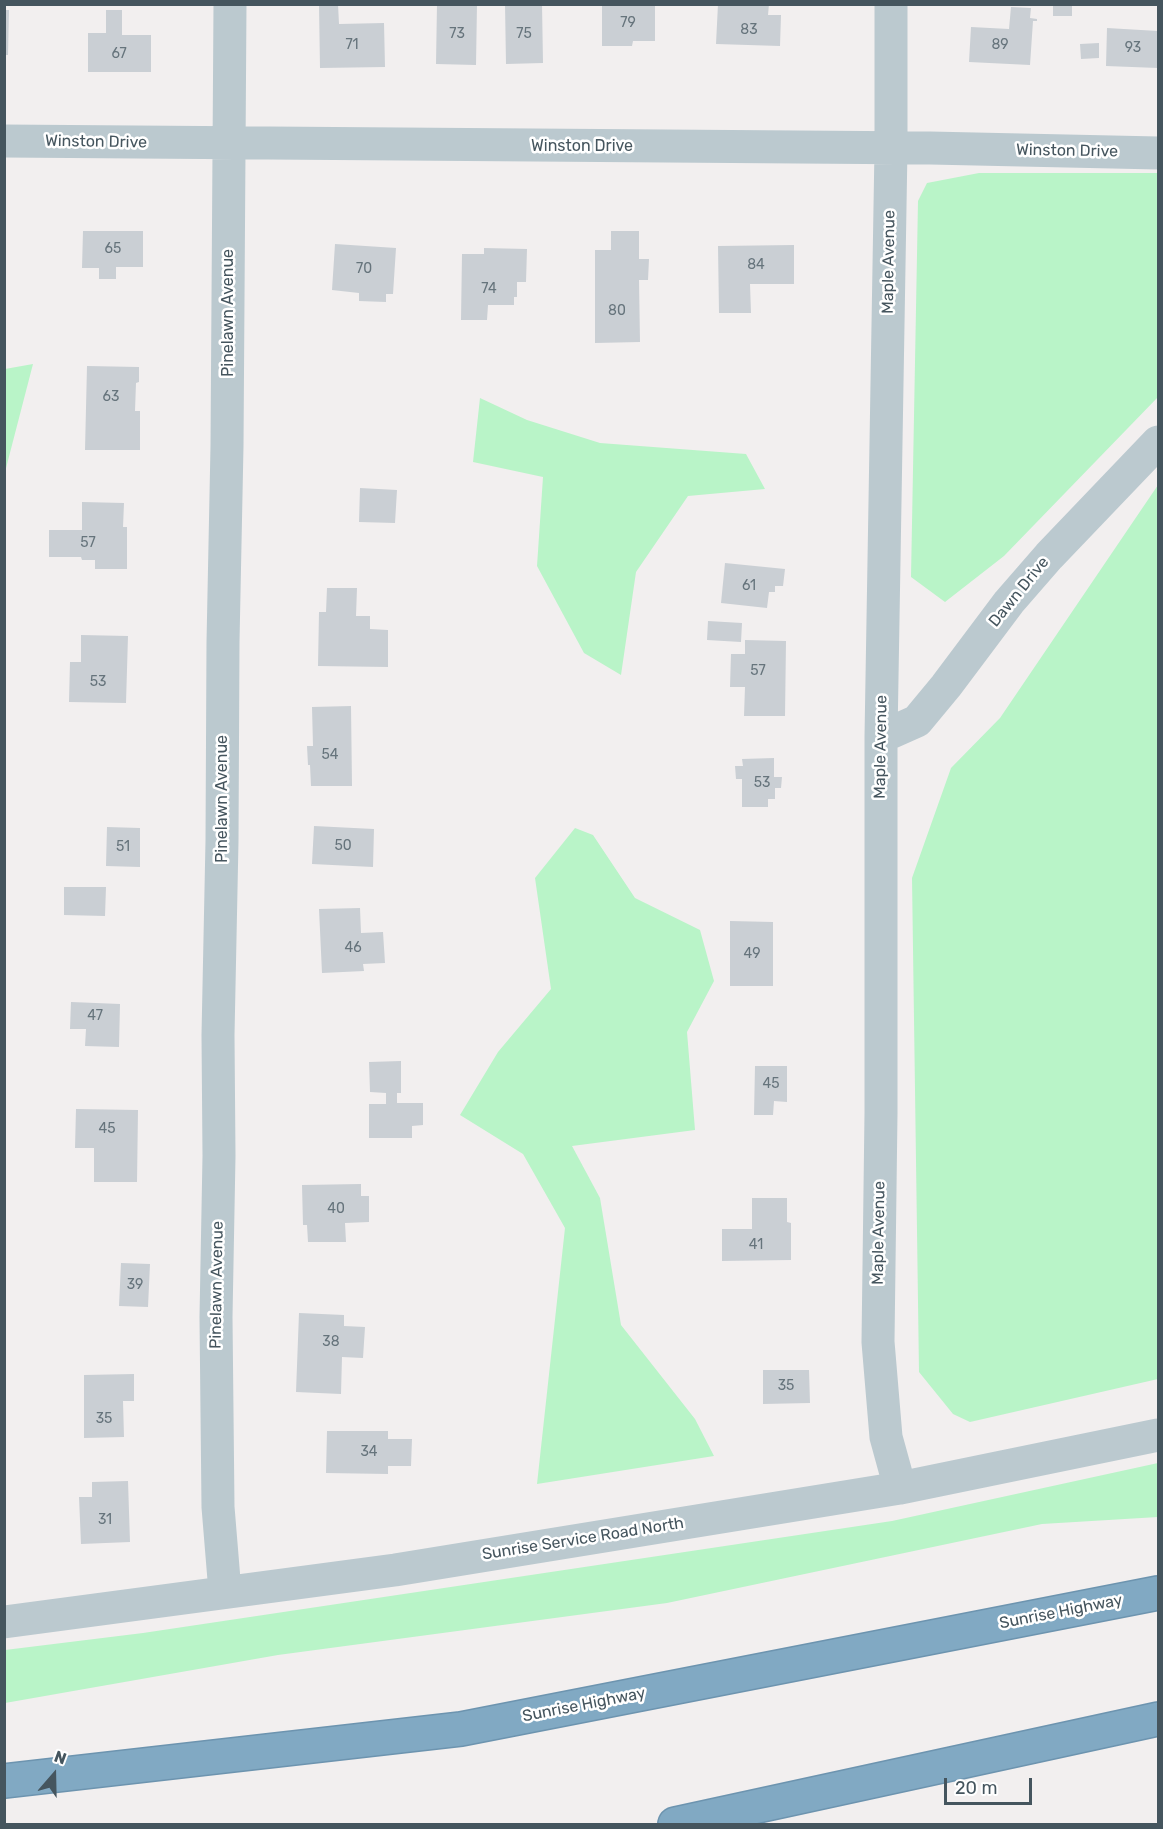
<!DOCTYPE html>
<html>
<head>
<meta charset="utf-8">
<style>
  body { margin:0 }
  #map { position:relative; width:1163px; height:1829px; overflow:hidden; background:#f2efef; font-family:Rubik,sans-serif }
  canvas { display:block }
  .frame { position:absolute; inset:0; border:6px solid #45555e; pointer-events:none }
  .north { position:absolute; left:24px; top:1745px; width:60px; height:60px; -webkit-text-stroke:4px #fff; paint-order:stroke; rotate:20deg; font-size:16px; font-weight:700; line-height:24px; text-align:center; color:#45555e }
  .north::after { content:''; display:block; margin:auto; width:21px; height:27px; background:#45555e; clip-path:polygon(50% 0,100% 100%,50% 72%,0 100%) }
  .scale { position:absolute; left:944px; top:1778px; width:88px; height:27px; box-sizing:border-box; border:3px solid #45555e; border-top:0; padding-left:8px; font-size:18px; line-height:21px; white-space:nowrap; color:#45555e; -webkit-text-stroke:4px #fff; paint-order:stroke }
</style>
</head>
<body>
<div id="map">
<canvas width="1163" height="1829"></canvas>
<div class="frame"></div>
<div class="north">N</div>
<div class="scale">20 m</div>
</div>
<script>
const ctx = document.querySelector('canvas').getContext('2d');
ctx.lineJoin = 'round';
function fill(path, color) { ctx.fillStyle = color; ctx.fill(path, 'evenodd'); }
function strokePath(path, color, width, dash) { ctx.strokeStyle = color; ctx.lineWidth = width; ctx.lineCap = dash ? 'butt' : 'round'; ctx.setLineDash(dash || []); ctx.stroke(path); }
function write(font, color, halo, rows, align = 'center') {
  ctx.font = font + ' Rubik,sans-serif'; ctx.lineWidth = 5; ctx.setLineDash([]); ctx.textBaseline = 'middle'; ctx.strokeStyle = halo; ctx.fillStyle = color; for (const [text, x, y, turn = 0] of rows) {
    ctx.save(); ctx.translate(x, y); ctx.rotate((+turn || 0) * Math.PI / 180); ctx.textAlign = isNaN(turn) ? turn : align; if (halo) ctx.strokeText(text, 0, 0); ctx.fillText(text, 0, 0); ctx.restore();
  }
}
fill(new Path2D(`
  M979,173H1158V397L1004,556L945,602L911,577L918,201L927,183Z
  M33,364L5,472V369Z
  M480,398L527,420L600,443L746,454L765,489L688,496L636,572L621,675L584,653L537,566L543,477L473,462Z
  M1158,485V1379L970,1422L953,1414L919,1372L912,878L951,768L1000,718Z
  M575,828L593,835L635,898L700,930L714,981L687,1032L695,1130L572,1146L600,1198L621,1325L695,1419L714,1456L537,1484L565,1228L523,1154L460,1115L498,1052L551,989L535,878Z
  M1158,1463V1517L1042,1524L667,1603L278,1655L5,1703V1650L143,1633L892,1521Z`), '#b9f4c8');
fill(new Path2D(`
  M319,4H338L339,24L384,23L385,67L320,68Z
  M437,4H477L476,65L436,64Z
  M505,4H542L543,63L506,64Z
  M602,4H655V41H633L632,46H602Z
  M718,4H769L768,15H781L780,46L716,44Z
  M1053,4H1072V16H1053Z
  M1011,7L1031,8L1030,18L1037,19V21H1033L1030,65L969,62L971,27L1009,29Z
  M4,10H9L8,55H4Z
  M106,10H122V35H151V72H88V33H106Z
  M1107,28L1158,31V68L1106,66Z
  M1099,43V58L1081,59L1080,44Z
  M83,231H143V267H116V279H99V268H82Z
  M611,231H639V259H649L648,280H639L640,342L595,343V250H611Z
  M335,244L396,248L393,294H386V302L359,301V293L332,290Z
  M794,245V284H750L751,313H719L718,246Z
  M484,248L527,249L526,282H517V297H514V305H488L487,320H461L462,254H484Z
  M87,366L139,367V382L136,383L135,411H140V450H85Z
  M360,488L397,490L395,523L359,522Z
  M82,502L124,503L123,527H127V569H95V560H82L81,557H49V530H82Z
  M725,563L785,569L783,586H775V592H769L767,608L721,603Z
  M327,588H357L356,616H370V629L388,630V667L318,666L319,612H326Z
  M708,621L742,623L741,642L707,640Z
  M81,635L128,636L126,703L69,702L70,662H81Z
  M745,640L786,641L785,716H744L745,687H730L731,654H745Z
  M351,706L352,786H311L310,765H308L307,746H313L312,707Z
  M774,758V777H782L781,788H775V799H768V807H742V779H736L735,766H743L742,759Z
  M314,826L374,829L373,867L312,864Z
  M107,827L140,828V867L106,866Z
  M64,887H106L105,916L64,915Z
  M360,908L361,933L383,932L385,963L363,964L364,971L322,973L319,909Z
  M730,921L773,922V986H730Z
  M71,1002L120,1004L119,1047L85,1046L86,1029H70Z
  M401,1061V1093H397V1103H423V1125L412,1126V1138H369V1104H386V1093L370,1092L369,1062Z
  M755,1066H787V1102L774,1101L773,1115H754Z
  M76,1109L138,1110L137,1182H94V1148H75Z
  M361,1184V1196H369V1222L345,1223L346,1242H308L307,1225H303L302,1185Z
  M752,1198H787V1222L791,1223V1260L722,1261V1229H752Z
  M121,1263L150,1264L148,1307L119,1306Z
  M299,1313L344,1315V1326L365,1327L363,1358L342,1357L341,1394L296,1392Z
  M763,1370H809L810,1403L763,1404Z
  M134,1374V1401H123L124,1437L84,1438V1375Z
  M327,1431H388V1439H412L411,1466H388V1474L326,1473Z
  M128,1481L130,1542L81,1544L79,1497H92V1482Z`), '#cacfd4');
const highway = new Path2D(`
  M4,1781L461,1729L1158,1593
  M675,1824L1158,1719`);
strokePath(highway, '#6d94af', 36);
strokePath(new Path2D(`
  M891,4V148L881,737V1113L878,1342L886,1437L900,1488
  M4,141L930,148L1158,153
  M881,737L917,721L946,686L1009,602L1049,556L1158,442
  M225,1592L218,1507L216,1317L219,1156L218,1035L222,841L223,642L227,446L230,4
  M4,1622L395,1570L900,1488L1158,1435`), '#bbc9cf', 33);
strokePath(highway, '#81a9c3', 33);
write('14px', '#66747c', null, [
  ["79",628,23],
  ["83",749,30],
  ["73",457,34],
  ["75",524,34],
  ["71",352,45],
  ["89",1000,45],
  ["93",1133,48],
  ["67",119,54],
  ["65",113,249],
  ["84",756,265],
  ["70",364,269],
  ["74",489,289],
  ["80",617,311],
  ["63",111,397],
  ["57",88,543],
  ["61",749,586],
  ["57",758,671],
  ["53",98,682],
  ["54",330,755],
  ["53",762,783],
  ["50",343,846],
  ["51",123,847],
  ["46",353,948],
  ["49",752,954],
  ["47",95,1016],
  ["45",771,1084],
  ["45",107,1129],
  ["40",336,1209],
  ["41",756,1245],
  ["39",135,1285],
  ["38",331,1342],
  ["35",786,1386],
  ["35",104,1419],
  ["34",369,1452],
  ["31",105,1520]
]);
write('16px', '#45555e', '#fff', [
  ["Winston Drive",96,142,1],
  ["Winston Drive",582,146],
  ["Winston Drive",1067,151,1],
  ["Maple Avenue",889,262,-89],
  ["Pinelawn Avenue",228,313,-90],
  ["Dawn Drive",1019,592,-51],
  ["Maple Avenue",881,747,-89],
  ["Pinelawn Avenue",222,799,-90],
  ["Maple Avenue",879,1233,-89],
  ["Pinelawn Avenue",217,1285,-89],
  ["Sunrise Service Road North",583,1539,-9],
  ["Sunrise Highway",1061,1612,-11],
  ["Sunrise Highway",584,1705,-11]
]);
</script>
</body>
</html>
